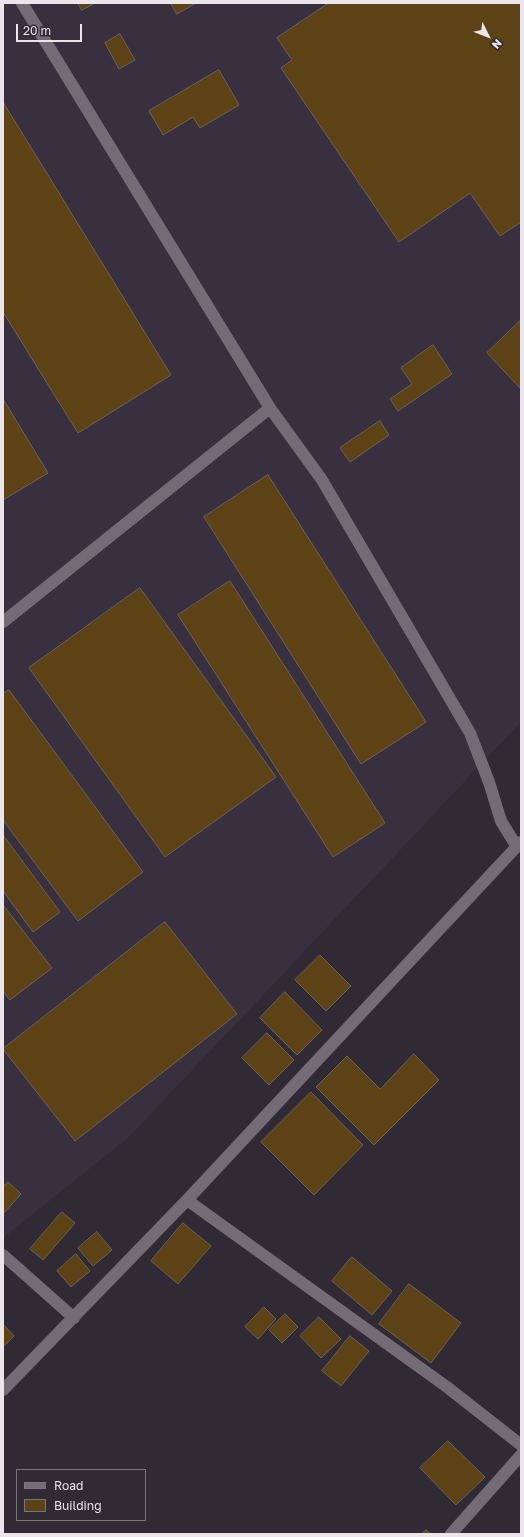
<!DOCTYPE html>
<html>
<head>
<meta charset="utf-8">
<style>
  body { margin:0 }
  #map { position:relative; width:524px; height:1537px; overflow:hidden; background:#2f2a33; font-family:"Golos Text",sans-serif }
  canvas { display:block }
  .frame { position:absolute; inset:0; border:4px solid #eae6ec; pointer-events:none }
  .legend { position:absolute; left:16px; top:1469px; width:130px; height:52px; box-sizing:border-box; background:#2f2a33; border:1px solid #7a757d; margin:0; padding:5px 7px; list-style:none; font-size:12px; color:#eae6ec }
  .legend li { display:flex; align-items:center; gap:8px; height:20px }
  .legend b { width:20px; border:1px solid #7a757d }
  .north { position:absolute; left:468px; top:16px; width:40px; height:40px; -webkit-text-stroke:3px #2f2a33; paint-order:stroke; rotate:132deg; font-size:11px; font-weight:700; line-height:16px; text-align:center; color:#eae6ec }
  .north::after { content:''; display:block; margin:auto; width:14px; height:18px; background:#eae6ec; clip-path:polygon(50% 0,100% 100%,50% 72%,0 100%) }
  .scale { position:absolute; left:16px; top:24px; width:66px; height:18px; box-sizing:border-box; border:2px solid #eae6ec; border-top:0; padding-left:5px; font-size:12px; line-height:14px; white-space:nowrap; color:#eae6ec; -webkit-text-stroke:3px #2f2a33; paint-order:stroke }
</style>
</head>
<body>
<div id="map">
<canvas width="524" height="1537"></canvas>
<div class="frame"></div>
<ul class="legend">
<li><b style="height:5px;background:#736c77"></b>Road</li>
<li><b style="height:11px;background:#5c4214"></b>Building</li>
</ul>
<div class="north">N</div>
<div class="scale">20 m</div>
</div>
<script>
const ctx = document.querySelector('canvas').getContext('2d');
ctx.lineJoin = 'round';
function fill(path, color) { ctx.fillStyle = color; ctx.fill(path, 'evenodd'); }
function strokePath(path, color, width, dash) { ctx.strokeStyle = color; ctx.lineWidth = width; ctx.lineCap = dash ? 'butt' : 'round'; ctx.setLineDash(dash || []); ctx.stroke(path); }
fill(new Path2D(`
  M3,3H521V722L129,1137L3,1238Z`), '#39303f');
const building = new Path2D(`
  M78,3H95L82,10Z
  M171,3H196L177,14Z
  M329,3H521V222L500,236L470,193L399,242L281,68L292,60L277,38Z
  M120,34L135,60L119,69L105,43Z
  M219,70L239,105L200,128L193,117L163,135L149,111Z
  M3,102L171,375L78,433L3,312Z
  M521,320V389L487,353Z
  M433,345L452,374L398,411L390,399L412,384L401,368Z
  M3,399L48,473L3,500Z
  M380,421L389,435L350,462L340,448Z
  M268,475L426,722L361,764L204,517Z
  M230,581L385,823L333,857L178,615Z
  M140,588L276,777L165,857L29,668Z
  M9,690L143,872L78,921L3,820V694Z
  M3,835L60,912L33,932L3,891Z
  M3,905L52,968L10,1000L3,991Z
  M165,922L237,1014L75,1141L3,1049Z
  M320,955L351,986L326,1011L295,980Z
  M285,992L322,1030L297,1055L260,1018Z
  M267,1033L294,1060L269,1085L242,1058Z
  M414,1054L439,1080L374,1145L316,1087L347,1056L380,1089Z
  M311,1092L363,1145L314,1195L261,1142Z
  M8,1182L21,1194L3,1214V1188Z
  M62,1212L75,1223L43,1260L30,1249Z
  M183,1223L211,1246L178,1284L151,1261Z
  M97,1232L112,1250L93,1266L78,1248Z
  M76,1254L90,1271L71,1287L57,1271Z
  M352,1257L392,1291L372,1315L332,1281Z
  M409,1284L461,1323L431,1363L379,1324Z
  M264,1307L276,1319L258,1339L245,1327Z
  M285,1314L298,1327L282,1343L269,1330Z
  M319,1317L341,1339L321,1358L300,1336Z
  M3,1324L14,1336L3,1347Z
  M350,1336L369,1351L341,1386L322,1371Z
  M448,1441L485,1477L456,1505L420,1468Z
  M426,1530L431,1534H422Z`);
fill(building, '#5c4214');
strokePath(building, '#6a6358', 1);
strokePath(new Path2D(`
  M270,408L322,480L470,733L489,782L501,821L517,847
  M3,622L270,408L22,3
  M187,1200L447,1387L521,1445
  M3,1255L74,1318
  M3,1390L187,1200L521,842
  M451,1534L521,1455`), '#736c77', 12);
</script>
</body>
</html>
